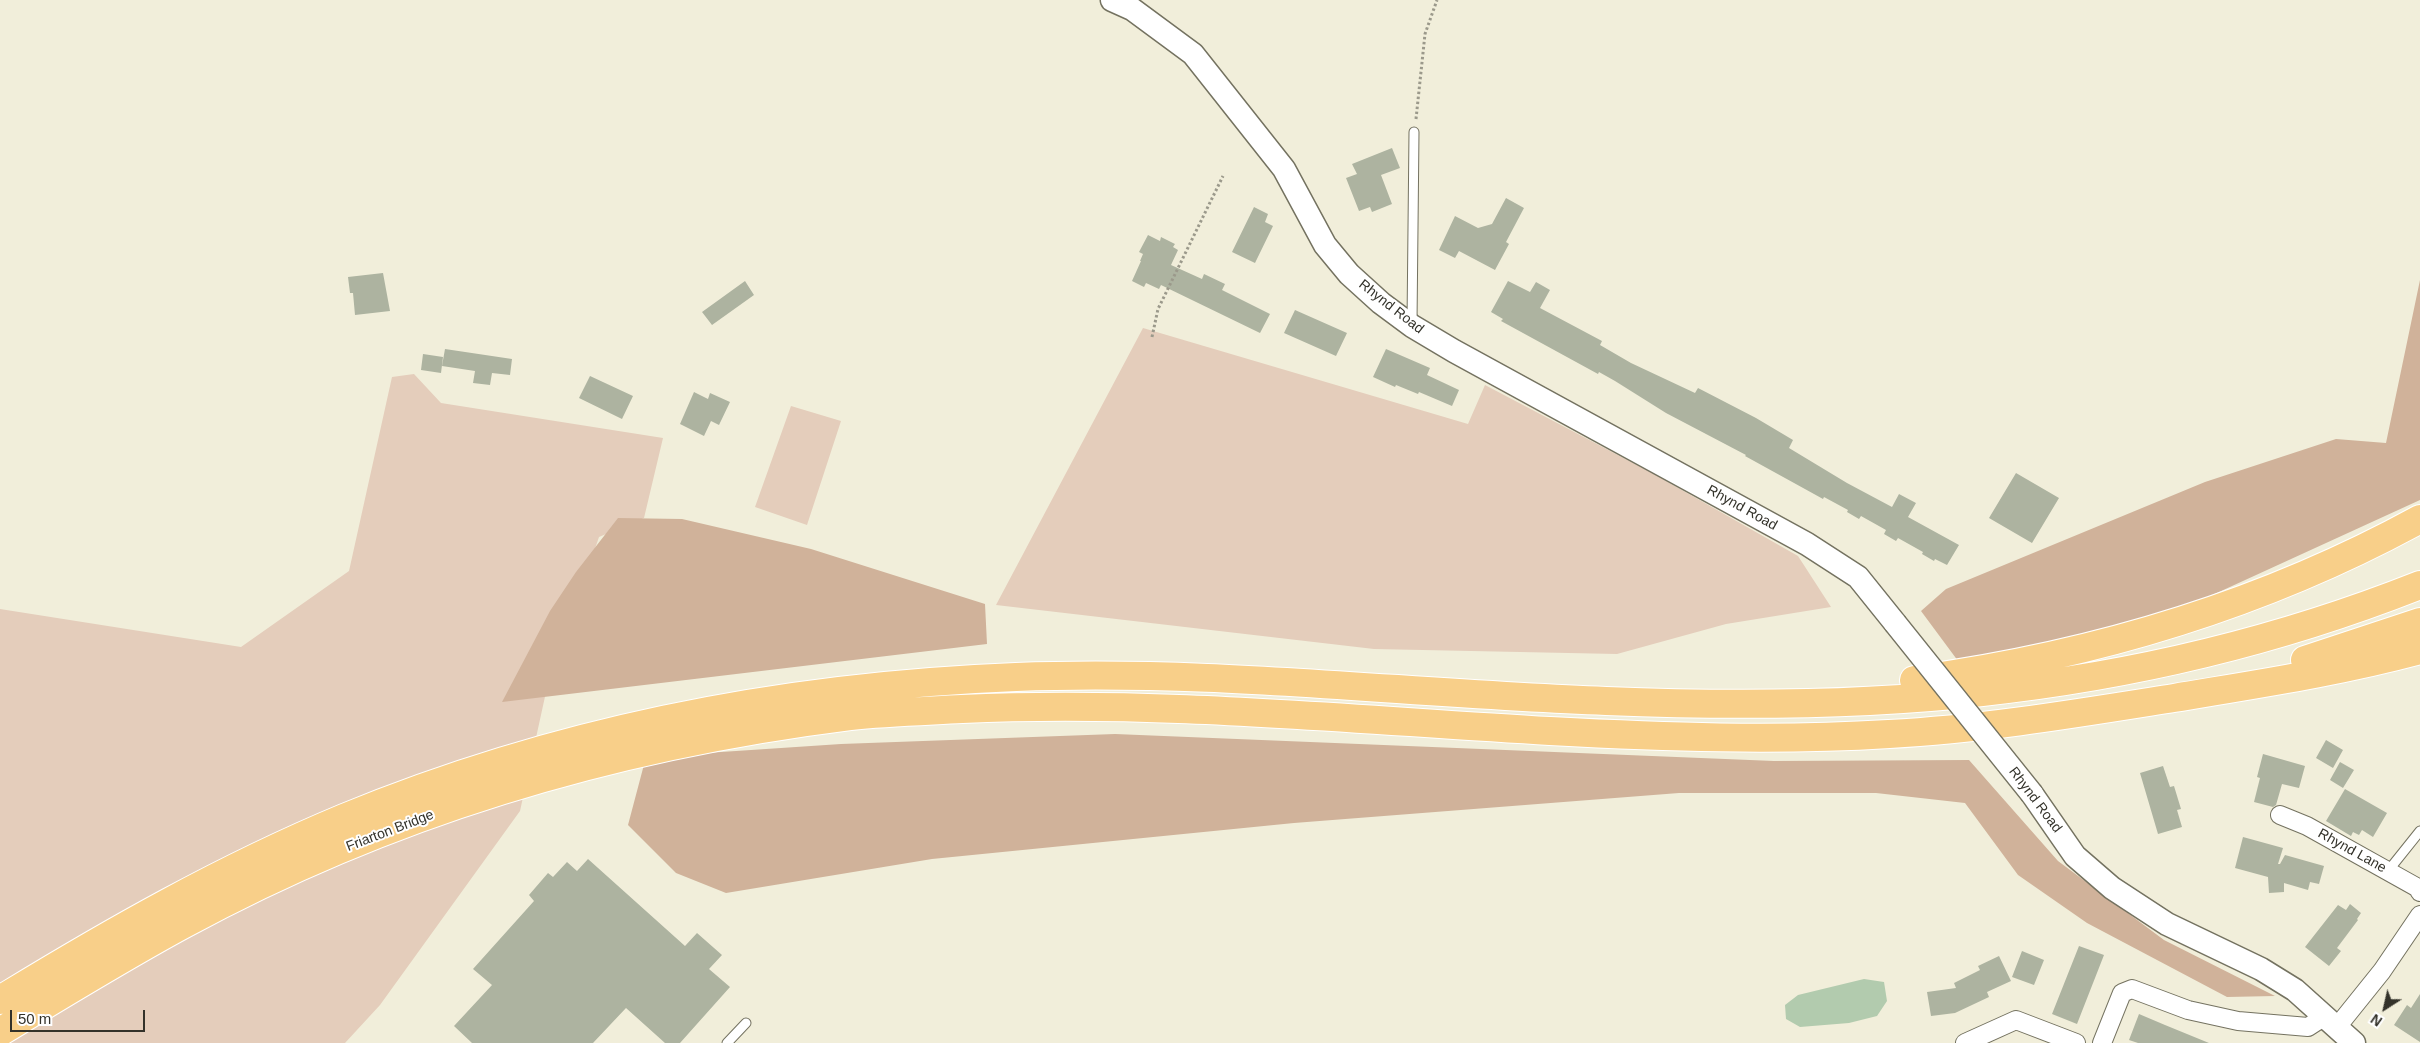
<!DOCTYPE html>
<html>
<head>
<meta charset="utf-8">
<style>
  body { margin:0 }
  #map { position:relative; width:2420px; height:1043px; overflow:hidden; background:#f1eeda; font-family:Helvetica,sans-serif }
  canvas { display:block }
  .north { position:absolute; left:2360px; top:983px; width:50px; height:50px; -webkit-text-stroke:4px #fff; paint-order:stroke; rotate:215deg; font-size:14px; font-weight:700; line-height:20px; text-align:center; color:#33322a }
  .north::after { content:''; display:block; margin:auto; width:18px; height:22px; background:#33322a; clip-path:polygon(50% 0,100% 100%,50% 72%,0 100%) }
  .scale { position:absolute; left:10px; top:1010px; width:135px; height:22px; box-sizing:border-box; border:2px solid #33322a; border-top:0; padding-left:6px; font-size:15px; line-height:18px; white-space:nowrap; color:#33322a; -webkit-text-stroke:4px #fff; paint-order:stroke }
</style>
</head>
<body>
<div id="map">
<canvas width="2420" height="1043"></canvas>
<div class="north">N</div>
<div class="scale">50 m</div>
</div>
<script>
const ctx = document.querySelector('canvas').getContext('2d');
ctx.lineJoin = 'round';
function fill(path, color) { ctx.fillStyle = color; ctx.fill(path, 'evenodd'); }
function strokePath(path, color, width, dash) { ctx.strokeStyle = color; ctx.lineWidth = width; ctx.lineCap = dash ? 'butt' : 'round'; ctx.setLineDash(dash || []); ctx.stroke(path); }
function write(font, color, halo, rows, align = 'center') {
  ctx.font = font + ' Helvetica,sans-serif'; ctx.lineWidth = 4; ctx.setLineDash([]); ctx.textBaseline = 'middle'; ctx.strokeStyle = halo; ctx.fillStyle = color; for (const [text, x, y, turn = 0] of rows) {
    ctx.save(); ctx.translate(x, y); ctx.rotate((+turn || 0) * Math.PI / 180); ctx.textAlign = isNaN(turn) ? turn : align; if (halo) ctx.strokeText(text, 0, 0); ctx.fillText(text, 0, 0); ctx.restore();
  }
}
fill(new Path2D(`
  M1143,328L1468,424L1485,385L1652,473L1798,556L1831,607L1726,624L1617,654L1374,649L996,605Z
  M414,374L441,403L663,438L644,518L599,537L546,692L520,811L380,1005L345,1043H0V609L241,647L349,571L392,377Z
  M791,406L841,421L807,525L755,507Z`), '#e4cdbb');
fill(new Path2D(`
  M2420,280V500L2184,608L1961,665L1921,611L1946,589L2205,482L2336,439L2386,443Z
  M618,518L682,519L811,549L985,604L987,644L502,702L550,611L576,572Z
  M1115,734L1774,761L1969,760L2058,861L2164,940L2275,996L2227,997L2087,923L2018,875L1965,803L1876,793H1679L1294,823L932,859L726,893L676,873L628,825L646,757L841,744Z`), '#d0b29a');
fill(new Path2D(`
  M1864,979L1884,982L1887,1001L1877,1016L1849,1023L1800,1027L1786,1019L1785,1005L1798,995Z`), '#b2cbae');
fill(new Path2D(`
  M1392,148L1400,168L1381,175L1392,204L1372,212L1370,207L1359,211L1346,178L1357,174L1352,164Z
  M1506,198L1524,208L1506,242L1509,244L1495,270L1459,251L1455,258L1439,250L1455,216L1478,228L1492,224Z
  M1254,207L1268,214L1265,222L1273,226L1255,263L1232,252Z
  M1148,235L1160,241L1161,237L1175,244L1173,247L1178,250L1171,265L1202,279L1204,274L1225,284L1222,290L1270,314L1260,333L1161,285L1159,289L1146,283L1144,287L1132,281L1141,261H1140L1143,254L1139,252Z
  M383,273L390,311L355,315L353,293H350L348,277Z
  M745,281L754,295L712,325L702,312Z
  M1508,281L1530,292L1536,282L1550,290L1540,308L1602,341L1600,345L1631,363L1695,393L1698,388L1756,418L1793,440L1789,448L1847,483L1892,507L1899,494L1916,503L1908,517L1959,545L1947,565L1935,559L1934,561L1922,554L1923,552L1898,538L1896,541L1884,534L1886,530L1861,516L1859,519L1847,512L1848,510L1824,497L1823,499L1814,494L1745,456L1746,455L1666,413L1615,381L1599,372L1598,374L1501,321L1503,319L1491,312Z
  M1295,310L1347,333L1336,356L1284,333Z
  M445,349L512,359L510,375L492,373L490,385L473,383L475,371L442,366Z
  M1386,349L1430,368L1427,375L1459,390L1452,406L1419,392L1418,394L1396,385L1395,387L1373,377Z
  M423,354L443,357L441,373L421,370Z
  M590,376L633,396L622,419L579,398Z
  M694,392L708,399L710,393L730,402L719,425L711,421L704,436L680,424Z
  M2016,473L2059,498L2032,543L1989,518Z
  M2326,740L2343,750L2333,768L2316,758Z
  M2263,754L2305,766L2299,788L2282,784L2276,805L2273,807L2254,802L2260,778L2257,777Z
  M2340,762L2354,770L2343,788L2330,780Z
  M2163,766L2170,787L2174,786L2181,809L2177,810L2182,827L2158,834L2140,773Z
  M2345,789L2387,813L2373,837L2362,830L2359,835L2353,832L2351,836L2326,821Z
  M2243,837L2283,848L2278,864H2280L2285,855L2324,866L2319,884L2310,882L2308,890L2284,883V892L2269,893L2268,877L2235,868Z
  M588,859L685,946L697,933L722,955L709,969L730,987L680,1043H665L626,1008L593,1043H472L454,1026L492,985L473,969L534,901L529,895L548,873L553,877L567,862L577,871Z
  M2350,904L2361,913L2357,919L2358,920L2337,948L2341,951L2329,966L2305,947L2338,905L2346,910Z
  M2079,946L2104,955L2077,1024L2052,1014Z
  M2022,951L2044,960L2034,985L2012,977Z
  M1999,956L2011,981L1987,992L1989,997L1955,1013L1931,1016L1927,992L1956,988L1954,983L1980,970L1978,966Z
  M2420,994V1042L2394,1025L2407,1005L2411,1008Z
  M2139,1014L2165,1025L2209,1043H2138L2129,1040Z`), '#adb3a0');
const service = new Path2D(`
  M1412,323L1414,132
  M2388,871L2420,831
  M727,1043L746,1023`);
const minor = new Path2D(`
  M2280,815L2307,826L2418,888L2420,892
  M2337,1027L2382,971L2420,915
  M1965,1043L2016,1020L2076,1043
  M2102,1043L2122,993L2132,989L2188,1010L2238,1021L2308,1027L2325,1016`);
const tertiary = new Path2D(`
  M1112,0L1132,9L1193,54L1284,169L1325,245L1349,274L1381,303L1412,326L1454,351L1807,544L1858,577L1895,623
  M2032,794L2075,856L2112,888L2167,924L2261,969L2295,990L2354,1043`);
const motorway = new Path2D(`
  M2305,660L2420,622
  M1914,680C2091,656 2263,605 2420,519
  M0,1000C111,932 224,868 344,818C558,730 785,686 1016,677C1213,669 1409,694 1606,701C1731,706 1857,706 1982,692C2131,676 2281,640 2420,585
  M0,1032C61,995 121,958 184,924C390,812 617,745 850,716C887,712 925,711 962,709C1159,700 1354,720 1550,731C1663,737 1776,741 1889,734C1984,729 2079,713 2174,698C2257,684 2339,672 2420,650`);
strokePath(service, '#747260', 11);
strokePath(minor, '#747260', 20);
strokePath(tertiary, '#747260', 25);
strokePath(motorway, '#fff', 30);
strokePath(new Path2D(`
  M1416,119L1425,34L1437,0
  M1152,337L1158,309L1223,176`), '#9b998b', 3, [2.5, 2.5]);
strokePath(service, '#fff', 9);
strokePath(minor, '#fff', 18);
strokePath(tertiary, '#fff', 22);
strokePath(motorway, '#f8cf89', 28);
const tertiaryBridge = new Path2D(`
  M1895,623L2032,794`);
strokePath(tertiaryBridge, '#747260', 25, []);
strokePath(tertiaryBridge, '#fff', 22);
write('14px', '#33322a', '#fff', [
  ["Rhynd Road",1391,307,38],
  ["Rhynd Road",1742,508,29],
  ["Rhynd Road",2035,800,53],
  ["Friarton Bridge",390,831,-21],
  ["Rhynd Lane",2352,851,29]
]);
</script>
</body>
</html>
